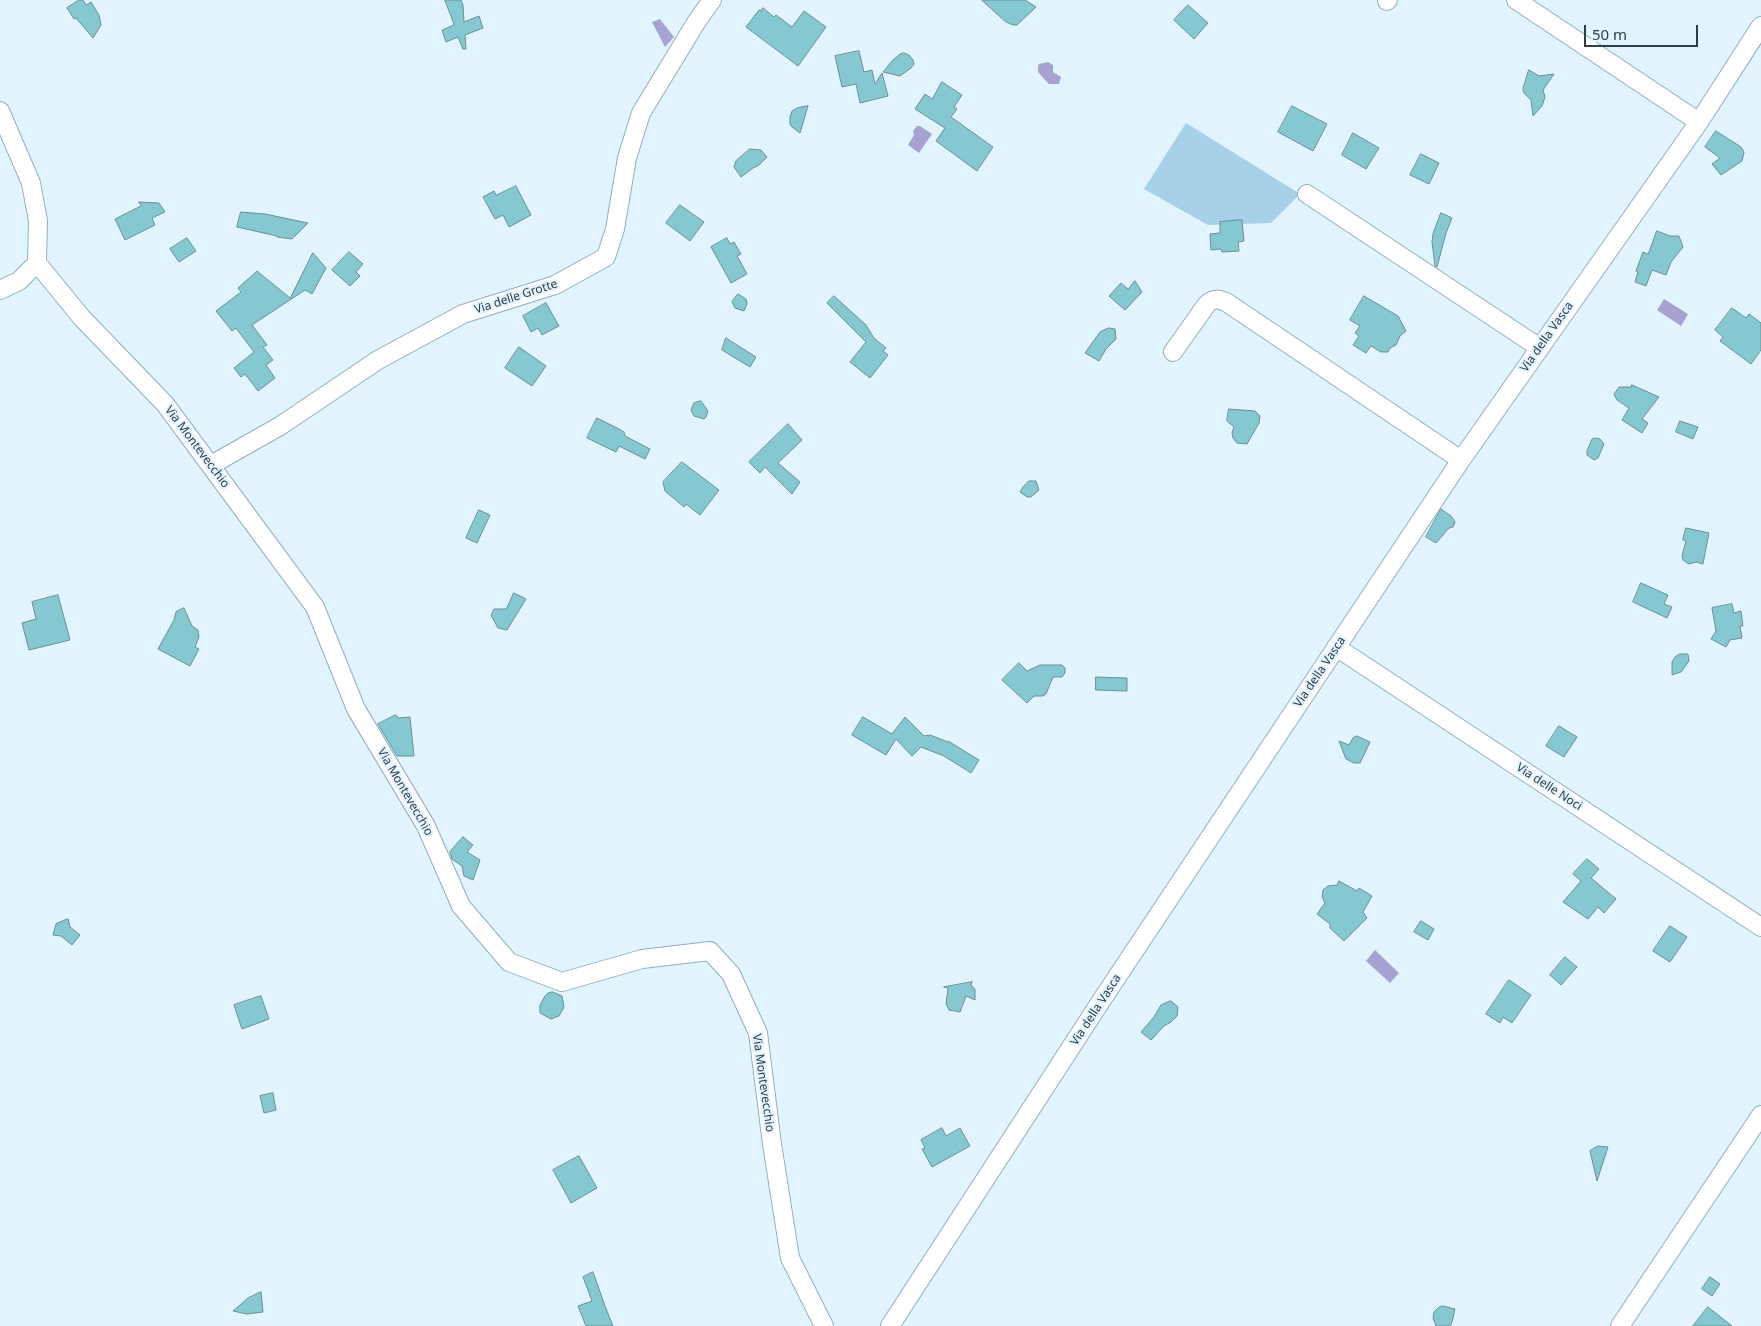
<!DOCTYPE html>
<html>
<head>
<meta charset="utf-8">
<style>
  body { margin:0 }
  #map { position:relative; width:1761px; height:1326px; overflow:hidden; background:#e2f4ff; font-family:"Noto Sans",sans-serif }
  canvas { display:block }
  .scale { position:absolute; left:1584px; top:25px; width:114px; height:22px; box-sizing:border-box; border:2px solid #323e45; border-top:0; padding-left:6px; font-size:15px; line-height:18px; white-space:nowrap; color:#323e45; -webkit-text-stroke:4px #e2f4ff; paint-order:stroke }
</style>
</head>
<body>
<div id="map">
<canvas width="1761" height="1326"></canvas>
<div class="scale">50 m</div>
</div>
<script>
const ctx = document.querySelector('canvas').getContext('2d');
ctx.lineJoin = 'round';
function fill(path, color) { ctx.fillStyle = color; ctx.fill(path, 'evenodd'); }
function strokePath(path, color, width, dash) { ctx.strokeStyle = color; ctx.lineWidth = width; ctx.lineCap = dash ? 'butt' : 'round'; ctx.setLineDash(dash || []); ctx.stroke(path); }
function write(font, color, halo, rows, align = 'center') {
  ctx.font = font + ' "Noto Sans",sans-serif'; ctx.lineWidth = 4.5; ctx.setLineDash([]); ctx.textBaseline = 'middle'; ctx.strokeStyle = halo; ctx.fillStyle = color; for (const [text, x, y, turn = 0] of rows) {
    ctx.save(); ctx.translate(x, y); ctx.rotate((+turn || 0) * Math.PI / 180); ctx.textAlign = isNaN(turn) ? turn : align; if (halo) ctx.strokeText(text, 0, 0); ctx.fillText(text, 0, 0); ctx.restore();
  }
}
fill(new Path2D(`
  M1186,123L1300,194L1271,223L1208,225L1144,189Z`), '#a7d0e9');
fill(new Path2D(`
  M660,19L674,37L665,47L652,22Z
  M1048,62L1053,65V72L1061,77L1059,84H1049L1038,72V66L1039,64Z
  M917,126H920L932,134L919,153L908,145L914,135L913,131Z
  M1664,299L1688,314L1681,326L1657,310Z
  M1375,950L1399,973L1390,983L1366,961Z`), '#a6a3d3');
const building = new Path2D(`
  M79,0H83L86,5L91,2L99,15L101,25L93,38L76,18L74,19L67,8Z
  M445,0H461L463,5L464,22L479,16L483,28L465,35L466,49H463L458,37L446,42L442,30L454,25Z
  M982,0H1025L1036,7L1017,25H1013L1006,22Z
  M1188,5L1208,23L1194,39L1174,20Z
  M763,8L774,17L776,15L792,27L804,11L826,27L798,66L746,27L759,10L761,11Z
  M859,51L864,72L872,70L875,84L882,73L888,96L860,103L856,84L842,87L835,56Z
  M904,53L909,55L913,60L914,64L911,68L900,76L883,72L893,60L900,54Z
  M1529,70L1539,76L1554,74L1543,90L1545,97L1542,106L1533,116L1531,100L1524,93L1523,89Z
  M942,82L962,95L954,107L957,109L951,117L993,147L977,171L936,141L945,128L915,109L925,94L932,99Z
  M808,106L800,133L792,127L790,124V117L792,111L797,108Z
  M1292,106L1327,124L1313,151L1278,132Z
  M1716,131L1741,147L1744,152L1742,161L1721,175L1712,164L1720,158L1705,147Z
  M1353,133L1379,148L1366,169L1342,155Z
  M750,149L761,150L767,157L759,165L753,168L741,177L734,167L736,161Z
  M1421,154L1439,163L1429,184L1410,175Z
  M516,186L531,215L509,227L503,215L495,219L483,197L494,191L496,195Z
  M139,202L159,203L165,212L152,218L155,225L125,240L115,219L141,206Z
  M680,205L704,222L690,241L666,223Z
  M241,212L265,214L308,223L292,239L277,237V236L237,227Z
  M1441,213L1452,218L1446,233L1437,267L1435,266L1432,242L1433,234Z
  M1242,220L1244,241L1238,242L1239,251L1222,252L1221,249L1211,250L1210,234L1220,233V222Z
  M1657,231L1670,236H1679L1683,247L1671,262L1666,275L1652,270L1646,286L1635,282L1638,272L1636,271L1643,252L1648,254Z
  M187,238L196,251L179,262L170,249Z
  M727,238L730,244L734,242L741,254L737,256L747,274L731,283L711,247Z
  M349,252L363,264L356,272L360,276L350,286L332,270Z
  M313,253L326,268L312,294L305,290L252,325L267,345L263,347L273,360L266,365L275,378L258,391L245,374L241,377L234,368L254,352L236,328L232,331L216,311L241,292L238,288L257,271L290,298Z
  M1135,281L1142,292L1125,310L1109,296L1121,283L1128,289Z
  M738,294L746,299L747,304L744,311L735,308L732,302Z
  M834,296L866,325L874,338L886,348L883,351L888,355L870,378L850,362L866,342L827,303Z
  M1364,296L1398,316L1406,331L1400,336L1396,345L1390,348L1388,352H1381L1371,346L1366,353L1353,345L1359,336L1355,333L1360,326L1350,320Z
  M546,303L559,326L542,335L538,328L531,332L523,316Z
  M1732,308L1746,318L1749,314L1761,323V350L1751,364L1720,341L1723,337L1715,330Z
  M1109,328L1115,329L1116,339L1106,349L1099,361L1085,353L1100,332Z
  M726,338L756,357L750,367L722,350Z
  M519,347L546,366L532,386L505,368Z
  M1632,385L1659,397L1642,419L1648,423L1642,433L1622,420L1629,408L1617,400L1614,394L1619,387H1631Z
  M701,401L708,411L706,417L704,419L694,416L691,410L694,403Z
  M1229,409L1255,411L1260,416L1259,423L1247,444L1237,443L1233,438L1232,433L1234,427L1227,421Z
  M597,418L619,429L624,432L625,436L650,449L645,459L619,446L616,452L587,438Z
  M1680,421L1698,427L1693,439L1676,432Z
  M788,424L802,440L778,463L800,482L792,494L765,467L760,473L749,462Z
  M1596,438L1600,439L1604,444L1598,458L1594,460L1587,455V451L1592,439Z
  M682,462L719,490L700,515L686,504L684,507L665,491L663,482Z
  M1029,481H1036L1039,490L1031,497H1027L1020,492L1023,487Z
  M1441,509L1451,516L1455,522L1453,527L1449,528L1436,543L1426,537Z
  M479,510L490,515L477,543L466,538Z
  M1686,528L1709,533L1703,564L1696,562L1689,564L1683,560L1682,556L1686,541L1683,540Z
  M1641,583L1668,595L1664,604L1672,607L1667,618L1633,602Z
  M514,593L526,599L507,630L498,628L491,615L494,609H506Z
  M58,595L70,640L29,650L22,623L36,619L32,602Z
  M1732,604L1734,613L1741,611L1743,626H1740L1742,638L1730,640L1726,647L1711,639L1716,631L1712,608Z
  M184,608L192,626L198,630L199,637L195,647L199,649L190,666L158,649L174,620L176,612Z
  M1680,654H1688L1689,661L1681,672L1672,675V662L1675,657Z
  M1019,663L1027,671L1040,665H1062L1065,668V673L1062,677H1053L1046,694L1043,696H1034L1027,703L1002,680Z
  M1096,677L1127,678V691L1096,690Z
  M396,715L398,718L410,717L414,756H397L378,724Z
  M863,717L892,734L905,717L924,736L930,735L948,742V741L979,760L971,773L944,756L921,747L912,756L896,739L886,755L852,735Z
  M1559,726L1577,737L1564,757L1546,746Z
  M1357,736L1370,742L1360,763H1354L1346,759L1339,741L1349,745L1353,738Z
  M463,837L473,845L467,852L480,860L473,880L464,876L462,866L452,859L450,852Z
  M1587,859L1599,869L1591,878L1616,899L1604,913L1598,907L1588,919L1563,902L1581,881L1573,874Z
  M1339,881L1357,891L1359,888L1372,896L1363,912L1367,918L1344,941L1330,928V924L1317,914L1325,903L1322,897L1323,890L1328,886L1337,885Z
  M68,919L70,927L80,935L72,945L61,936L53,935L56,924Z
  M1421,921L1434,929L1428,940L1414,932Z
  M1670,926L1687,937L1670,962L1653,951Z
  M1565,957L1577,967L1561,985L1550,975Z
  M1509,980L1531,995L1512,1023L1503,1017L1500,1023L1486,1014Z
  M972,982L971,985L975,989V1000L966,996L960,1012L949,1010L946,1004L948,988L944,987Z
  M553,992L562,996L564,1007L559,1016L551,1019L540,1013V1005L545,996L548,993Z
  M261,996L269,1019L242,1029L234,1005Z
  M1171,1001L1178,1007L1177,1016L1171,1022L1164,1026L1151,1040L1141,1032L1154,1017L1161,1005Z
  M273,1093L276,1110L264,1113L260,1096Z
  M942,1128L946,1136L960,1128L970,1146L932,1167L922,1149L925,1148L921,1140Z
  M1598,1146L1608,1147L1597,1181L1590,1151Z
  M579,1156L597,1188L571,1203L553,1170Z
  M593,1272L605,1306L613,1326H586L578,1306L592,1301L583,1277Z
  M1710,1277L1720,1284L1712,1296L1702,1289Z
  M261,1292L263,1312L247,1314L233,1311L248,1298Z
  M1443,1306L1455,1309L1452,1322L1450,1326H1436L1433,1318L1434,1312L1439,1307Z
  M1708,1307L1732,1326H1693Z`);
fill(building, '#85c8d2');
strokePath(building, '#6c8f94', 1);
const minor = new Path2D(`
  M1516,0L1699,122
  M1387,1L1388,0
  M0,111L31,183L38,221L37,263L82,318L165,404L315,607L356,709L426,826L461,906L509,962L562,982L642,959L710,951L731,974L758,1033L772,1144L790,1258L824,1326
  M1307,194L1540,348
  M0,290L19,281L37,263
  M1173,352L1207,304C1214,298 1218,299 1226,302L1461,460
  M211,465L280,426L378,360L463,314L555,285L606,257L615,229L627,158L641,113L697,21L712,0
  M1336,647L1761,927
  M890,1326L1103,998L1461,460L1699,122L1761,26
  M1620,1326L1761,1115`);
strokePath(minor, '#91aebf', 20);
strokePath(minor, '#fff', 18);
write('12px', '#323e45', '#e2f4ff', [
  ["Via delle Grotte",516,297,-18],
  ["Via della Vasca",1547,337,-55],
  ["Via Montevecchio",197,447,53],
  ["Via della Vasca",1320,672,-56],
  ["Via delle Noci",1549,787,33],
  ["Via Montevecchio",405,792,60],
  ["Via della Vasca",1096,1010,-57],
  ["Via Montevecchio",763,1083,82]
]);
</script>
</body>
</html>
